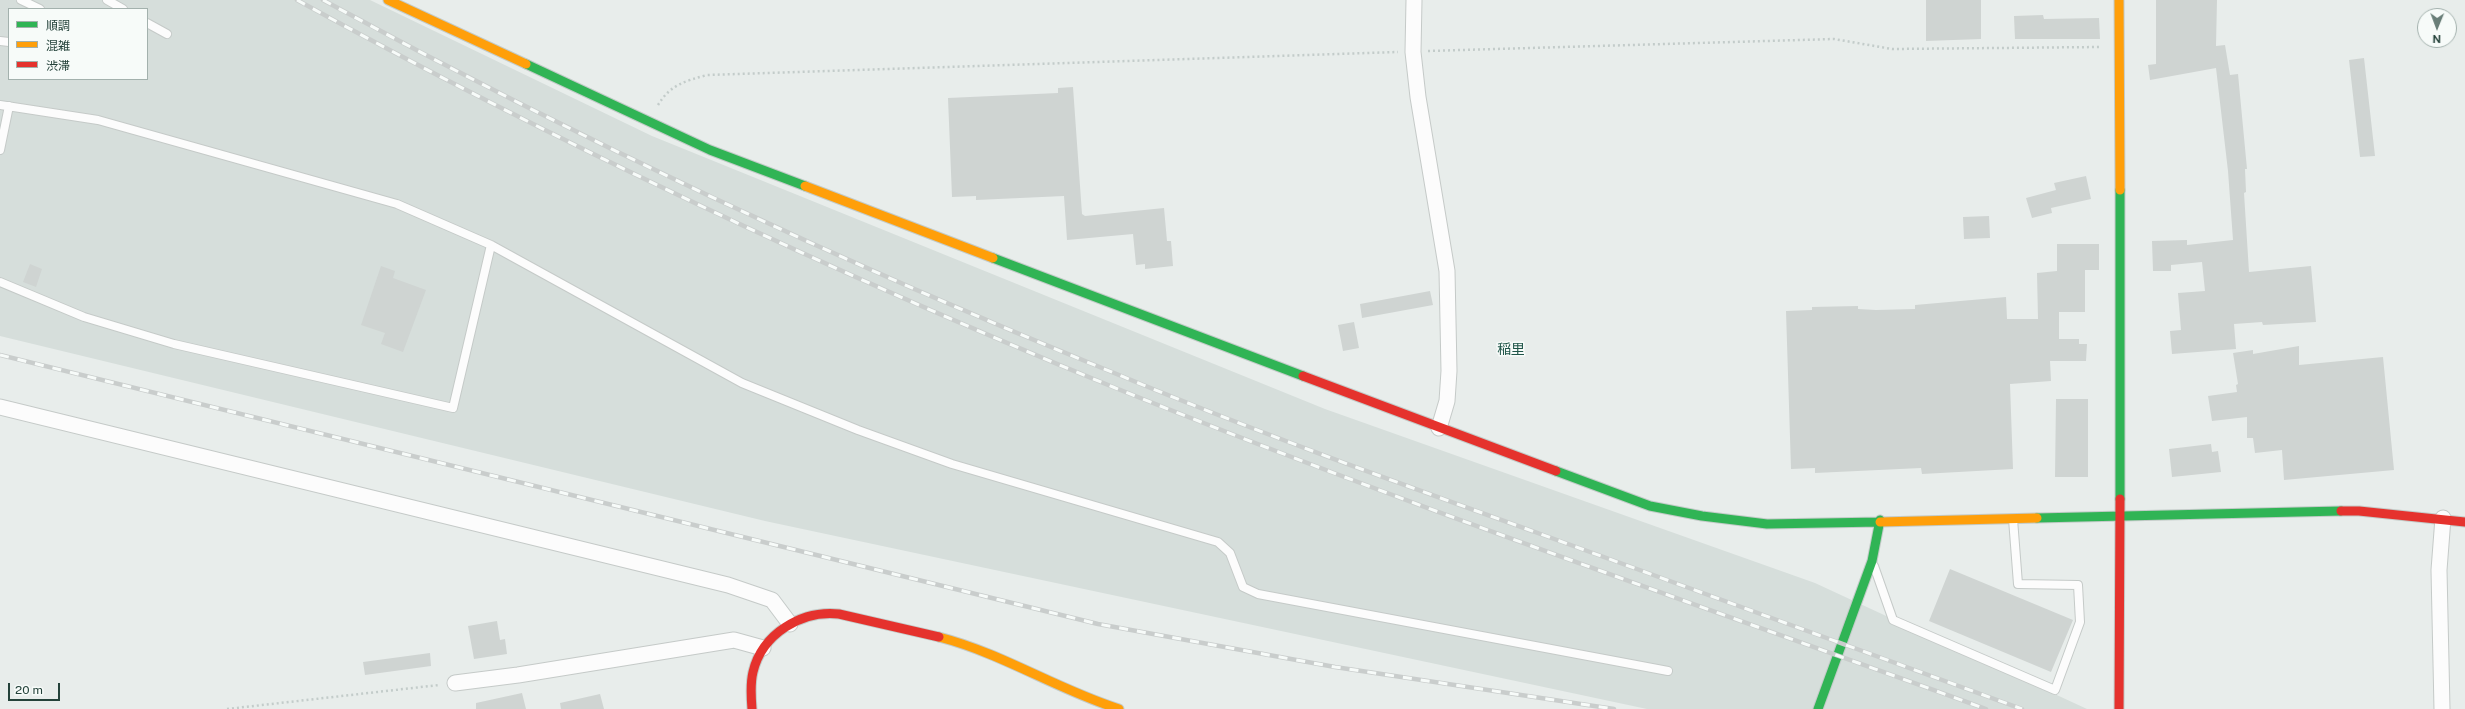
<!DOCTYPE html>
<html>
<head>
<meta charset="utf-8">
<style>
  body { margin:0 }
  #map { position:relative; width:2465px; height:709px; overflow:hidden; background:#e8edeb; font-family:"Public Sans","Noto Sans JP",sans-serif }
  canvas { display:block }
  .legend { position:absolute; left:8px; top:8px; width:140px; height:72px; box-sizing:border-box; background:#f7fbf9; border:1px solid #a3b1ad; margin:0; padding:5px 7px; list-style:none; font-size:12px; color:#24423a }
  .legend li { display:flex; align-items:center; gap:8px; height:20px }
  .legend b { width:20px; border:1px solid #a3b1ad }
  .north { position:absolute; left:2417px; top:8px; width:40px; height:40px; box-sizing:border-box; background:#f7fbf9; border:1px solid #a3b1ad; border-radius:50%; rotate:181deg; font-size:11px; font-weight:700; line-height:16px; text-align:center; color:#24423a }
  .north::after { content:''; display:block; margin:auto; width:14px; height:18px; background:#697e78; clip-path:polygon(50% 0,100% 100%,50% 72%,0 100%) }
  .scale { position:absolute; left:8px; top:683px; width:52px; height:18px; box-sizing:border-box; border:2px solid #24423a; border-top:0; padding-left:5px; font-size:12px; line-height:14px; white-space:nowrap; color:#24423a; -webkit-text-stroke:3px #f7fbf9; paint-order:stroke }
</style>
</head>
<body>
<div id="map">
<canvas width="2465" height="709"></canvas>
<ul class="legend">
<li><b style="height:5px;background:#30b455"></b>順調</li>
<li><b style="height:5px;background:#ff9f0a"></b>混雑</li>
<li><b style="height:5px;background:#e5322d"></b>渋滞</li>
</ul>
<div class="north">N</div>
<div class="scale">20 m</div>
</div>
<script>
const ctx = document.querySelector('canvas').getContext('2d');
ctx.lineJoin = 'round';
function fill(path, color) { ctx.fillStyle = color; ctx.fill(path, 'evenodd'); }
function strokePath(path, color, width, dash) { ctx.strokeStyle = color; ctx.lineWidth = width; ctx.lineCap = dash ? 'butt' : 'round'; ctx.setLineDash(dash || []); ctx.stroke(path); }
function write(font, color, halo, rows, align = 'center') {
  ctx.font = font + ' "Public Sans","Noto Sans JP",sans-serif'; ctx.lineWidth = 3; ctx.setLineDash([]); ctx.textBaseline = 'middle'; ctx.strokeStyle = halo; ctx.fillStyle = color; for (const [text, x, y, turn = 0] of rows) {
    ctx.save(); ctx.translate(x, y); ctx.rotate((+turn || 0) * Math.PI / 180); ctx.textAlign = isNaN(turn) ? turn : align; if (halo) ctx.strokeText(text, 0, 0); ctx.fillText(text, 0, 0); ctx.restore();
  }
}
fill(new Path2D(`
  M0,0H370L652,136L1325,409L1815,583L2087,709H1647L765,521L0,336ZM9,9H147V79H9Z`), '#d6dedb');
fill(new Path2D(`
  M1926,0H1981V39L1926,41Z
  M2156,0H2217L2216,46L2225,45L2230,75L2238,74L2247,169H2245L2246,192L2244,193L2249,272L2311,266L2316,322L2263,325L2262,322L2234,324L2236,349L2172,354L2170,331L2181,330L2178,293L2205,291L2202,262L2171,265V271H2153L2152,241L2187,240V245L2233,240L2228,171L2216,68L2150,80L2148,65L2156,64Z
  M2043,15L2044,19L2099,18L2100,39H2015L2014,16Z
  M2364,58L2375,156L2360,157L2349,60Z
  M1073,87L1082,214L1085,216L1164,208L1167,241H1171L1173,266L1145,269V264L1136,265L1133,234L1067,240L1064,196L976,200V196L952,197L948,98L1058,93V88Z
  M2086,176L2091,199L2051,208L2052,213L2032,218L2026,198L2056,190L2054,183Z
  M1989,216L1990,238L1964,239L1963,217Z
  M2057,244H2099V270H2085V312H2059V339H2079V344H2087L2086,361H2050L2051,381L2010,384L2013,469L1922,474L1921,468L1815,473V468L1791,469L1786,311L1812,310V307L1858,306V309L1876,310L1915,309V305L2006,297L2007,319H2038L2037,273L2057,271Z
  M30,264L42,269L36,287L23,282Z
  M381,266L395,271L393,278L426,290L403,352L381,344L385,333L361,325Z
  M1430,291L1433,305L1362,318L1360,304Z
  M1354,322L1359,348L1343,351L1338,325Z
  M2299,346V365L2383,357L2394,470L2284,480L2282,450L2255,453L2253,438H2247V417L2212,421L2208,396L2237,392L2236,385L2238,384L2233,353L2253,350V354Z
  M2056,399H2088V477H2055Z
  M2211,444L2212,452L2218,451L2221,472L2172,477L2169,449Z
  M1950,569L2073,620L2051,672L1929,621Z
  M497,621L500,640L505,639L507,654L474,659L468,626Z
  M430,653L431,666L365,675L363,662Z
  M522,693L526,709H476V703Z
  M600,694L604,709H561L560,703Z`), '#cfd4d2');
const lane = new Path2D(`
  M21,0L40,9
  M107,0L123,9
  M147,23L167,34
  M0,41L9,42
  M0,105L98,120L397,204L491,245L742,383L858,430L952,464L1218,542L1230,553L1243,587L1258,594L1668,671
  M0,150L9,106
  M0,282L84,317L174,344L453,408L491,245
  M1874,566L1893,620L2055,690L2080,622L2078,585L2018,584L2013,519`);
const street = new Path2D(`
  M1414,0L1413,52L1418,97L1447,271L1449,371L1447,401L1439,428
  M0,407L728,585L772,600L790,624
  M455,683L518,675L734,640L763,648
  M2442,709L2439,570L2443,518`);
const fast = new Path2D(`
  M526,64L710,150L805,186
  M2120,190V499
  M993,258L1303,376
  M1556,471L1650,506L1702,516L1767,524L1880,522
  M2037,518L2341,511
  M1818,709L1872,561L1880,520`);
const slow = new Path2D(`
  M388,0L526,64
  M2119,0L2120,190
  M805,186L993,258
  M1880,522L2037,518
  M939,637C1004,654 1056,689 1119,709`);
const jam = new Path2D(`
  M1303,376L1556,471
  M2341,511H2359L2465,522
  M752,709C751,697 750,684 753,672C762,634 801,610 839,614L939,637
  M2119,709L2120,499`);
strokePath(lane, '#c5cac8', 10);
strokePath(street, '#c5cac8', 17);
strokePath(fast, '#c3cbc8', 11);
strokePath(slow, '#c3cbc8', 11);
strokePath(jam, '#c3cbc8', 11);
strokePath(new Path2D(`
  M1428,51L1834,39L1892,49L2100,47
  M658,105C670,85 685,81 707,75L1398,52
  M227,709L439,685`), '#c3ccca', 2.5, [2, 3]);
strokePath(lane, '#fcfcfc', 8);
strokePath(street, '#fcfcfc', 15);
strokePath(fast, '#30b455', 9);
strokePath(slow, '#ff9f0a', 9);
strokePath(jam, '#e5322d', 9);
const rail = new Path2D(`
  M297,0C561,145 834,273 1113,387C1400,503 1694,603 1986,709
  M323,0C580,140 847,265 1119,375C1256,432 1396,482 1535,532C1697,591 1860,650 2022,709
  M0,355L1098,624L1335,667L1614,709`);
strokePath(rail, '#c9cdcc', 4.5);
strokePath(rail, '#f7fbf9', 3, [9]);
write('14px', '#1f5548', '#f7fbf9', [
  ["稲里",1511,350]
]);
</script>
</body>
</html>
